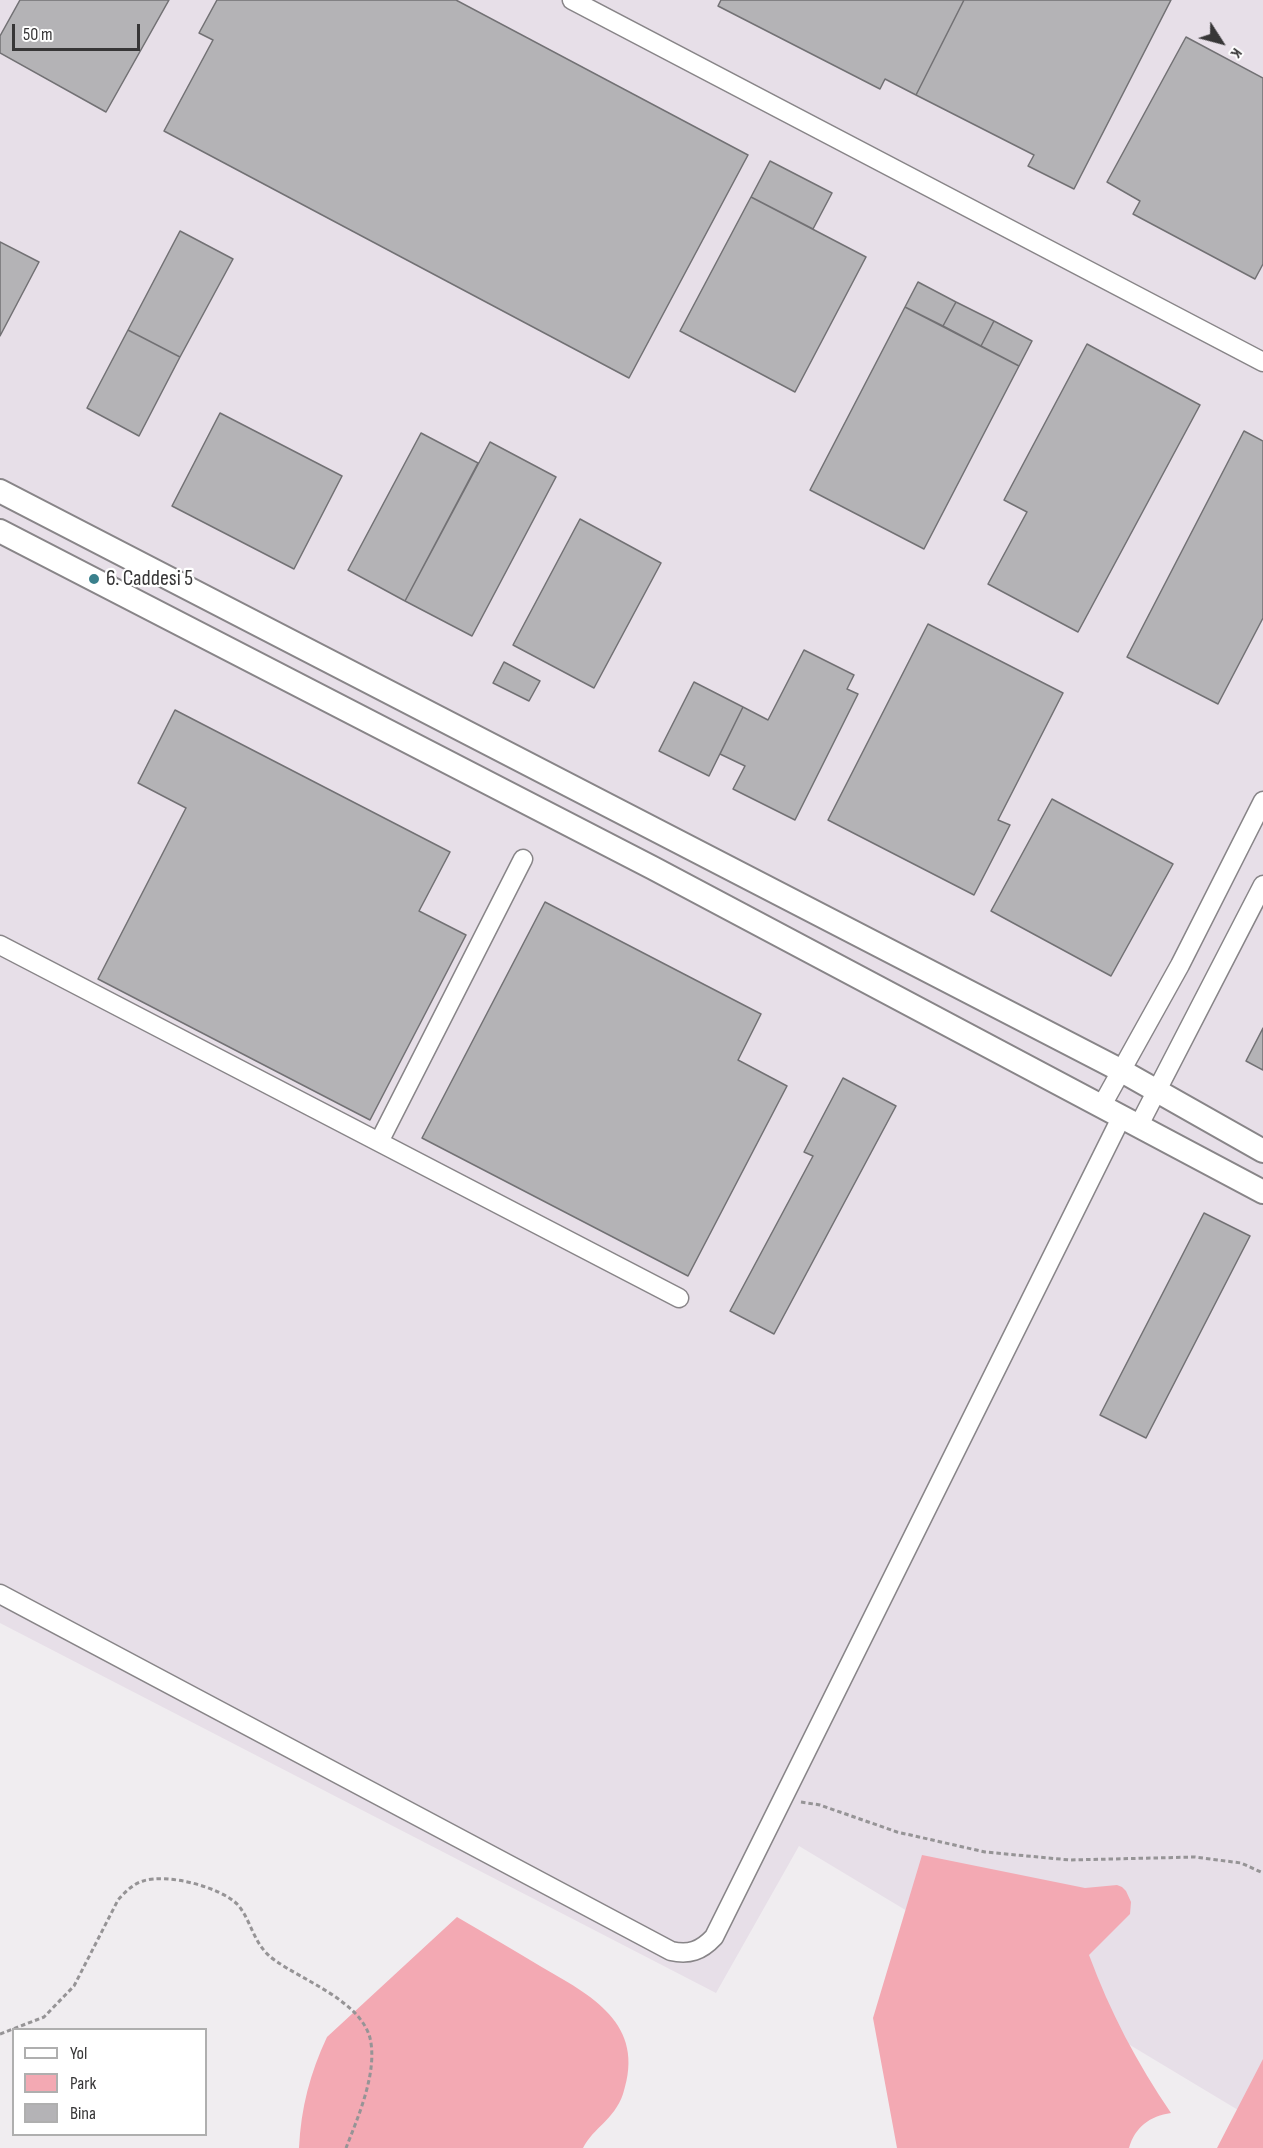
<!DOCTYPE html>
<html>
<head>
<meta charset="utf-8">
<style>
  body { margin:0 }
  #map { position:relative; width:1263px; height:2148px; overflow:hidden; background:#f0edf0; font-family:"Sofia Sans Condensed",sans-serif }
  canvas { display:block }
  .legend { position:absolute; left:12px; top:2028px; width:195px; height:108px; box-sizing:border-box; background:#fff; border:2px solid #afafaf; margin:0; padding:8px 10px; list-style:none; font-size:18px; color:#373637 }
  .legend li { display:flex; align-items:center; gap:12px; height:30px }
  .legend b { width:30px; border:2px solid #afafaf }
  .north { position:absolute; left:1191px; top:12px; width:60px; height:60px; -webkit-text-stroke:4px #fff; paint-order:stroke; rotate:126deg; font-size:16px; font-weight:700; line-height:24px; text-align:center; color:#373637 }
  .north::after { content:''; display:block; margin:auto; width:21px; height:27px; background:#373637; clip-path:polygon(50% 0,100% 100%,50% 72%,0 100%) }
  .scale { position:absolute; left:12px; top:24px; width:128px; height:27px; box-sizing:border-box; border:3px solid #373637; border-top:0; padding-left:8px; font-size:18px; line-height:21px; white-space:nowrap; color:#373637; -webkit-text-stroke:4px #fff; paint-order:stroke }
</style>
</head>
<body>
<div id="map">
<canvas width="1263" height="2148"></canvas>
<ul class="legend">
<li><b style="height:8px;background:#fff"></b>Yol</li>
<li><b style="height:16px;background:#f3a9b3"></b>Park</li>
<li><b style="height:16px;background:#b4b3b6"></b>Bina</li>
</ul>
<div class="north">K</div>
<div class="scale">50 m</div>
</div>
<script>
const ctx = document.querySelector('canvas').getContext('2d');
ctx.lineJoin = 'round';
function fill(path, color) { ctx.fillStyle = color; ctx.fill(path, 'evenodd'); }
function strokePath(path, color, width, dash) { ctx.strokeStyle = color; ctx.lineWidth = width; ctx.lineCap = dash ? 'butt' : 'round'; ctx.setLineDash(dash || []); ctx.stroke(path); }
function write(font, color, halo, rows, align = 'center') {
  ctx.font = font + ' "Sofia Sans Condensed",sans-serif'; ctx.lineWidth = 4.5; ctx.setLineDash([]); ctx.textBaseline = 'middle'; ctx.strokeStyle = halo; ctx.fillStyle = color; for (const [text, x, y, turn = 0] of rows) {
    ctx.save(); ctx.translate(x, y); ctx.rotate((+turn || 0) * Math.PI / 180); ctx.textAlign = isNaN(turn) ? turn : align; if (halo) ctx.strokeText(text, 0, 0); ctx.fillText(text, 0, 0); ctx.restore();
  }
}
fill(new Path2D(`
  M0,0H1263V2125L799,1846L716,1993L0,1623Z`), '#e7dfe8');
fill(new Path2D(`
  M922,1855L1085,1888L1117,1885L1122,1887L1126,1891L1131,1902L1130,1914L1089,1955C1110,2012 1137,2063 1171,2113C1150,2116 1135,2127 1129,2148H897L873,2018Z
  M457,1917C485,1933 513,1950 540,1966C590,1995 647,2023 623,2094C614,2120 594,2127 583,2148H299C301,2108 310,2073 327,2037Z
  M1263,2059V2148H1217Z`), '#f3a9b3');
const building = new Path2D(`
  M20,0H169L106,112L0,53V36Z
  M217,0H456L748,155L629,378L164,131L213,40L199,33Z
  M721,0H964L916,95L885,79L880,89L718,6Z
  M964,0H1171L1074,189L1028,166L1034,155L916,95Z
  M1186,37L1263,78V264L1255,279L1133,214L1140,201L1107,182Z
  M770,161L832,193L813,229L751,197Z
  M751,197L866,257L795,392L680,331Z
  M180,231L233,259L180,357L128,330Z
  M0,242L39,262L0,336Z
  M918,282L956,302L943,326L905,307Z
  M956,302L994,321L981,346L943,326Z
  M905,307L1019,366L924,549L810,490Z
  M994,321L1032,341L1019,366L981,346Z
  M128,330L180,357L139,436L87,408Z
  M1087,344L1200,405L1078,632L988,584L1027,512L1004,500Z
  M220,413L342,476L294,569L172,506Z
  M1244,431L1263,441V618L1218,704L1127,657Z
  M421,433L478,463L405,601L348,570Z
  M490,442L556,477L472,636L405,601Z
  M580,519L661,563L594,688L513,645Z
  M928,624L1063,693L998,820L1010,825L974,895L828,820Z
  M804,650L854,675L847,689L858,694L795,820L733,789L745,766L720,754L743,707L768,720Z
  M504,662L540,681L529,701L493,683Z
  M694,682L743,707L709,776L659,751Z
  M175,710L450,852L419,911L466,935L370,1120L98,979L186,808L138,783Z
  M1052,799L1173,864L1111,976L991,911Z
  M545,902L761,1014L738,1060L787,1086L688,1276L422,1138Z
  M1263,1028V1070L1246,1061Z
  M843,1078L896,1106L774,1334L730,1311L813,1156L804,1152Z
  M1204,1213L1250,1236L1146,1438L1100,1415Z`);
fill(building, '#b4b3b6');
strokePath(building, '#727174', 1.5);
const minor = new Path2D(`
  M572,0L1263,362
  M0,945L679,1298
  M1101,1107L1180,965L1263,801
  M1138,1127L1263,885
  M379,1142L523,859
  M0,1594L671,1951C689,1955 701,1951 714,1937L1121,1118`);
const tertiary = new Path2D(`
  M0,491L1120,1070L1263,1151
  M0,531L653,868L1263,1192`);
strokePath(minor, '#888588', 21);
strokePath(tertiary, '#888588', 26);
strokePath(new Path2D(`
  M801,1802L820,1805L897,1832L985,1852L1070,1860L1195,1857L1241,1863L1263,1873
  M0,2034L44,2017L74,1986L118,1900C125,1892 133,1884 143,1881C167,1873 221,1887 238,1905C253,1923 253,1946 276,1961C304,1981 360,2001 370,2038C378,2072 358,2117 346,2148`), '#969496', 3, [4.5, 3]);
strokePath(minor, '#fff', 18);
strokePath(tertiary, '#fff', 22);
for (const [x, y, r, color] of [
  [94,579,6,"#3a808c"]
]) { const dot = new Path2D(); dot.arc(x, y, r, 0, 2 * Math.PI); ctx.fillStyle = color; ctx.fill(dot); strokePath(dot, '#fff', 2); }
write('22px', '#373637', '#fff', [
  ["6. Caddesi 5",106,579]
], 'left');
</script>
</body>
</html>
